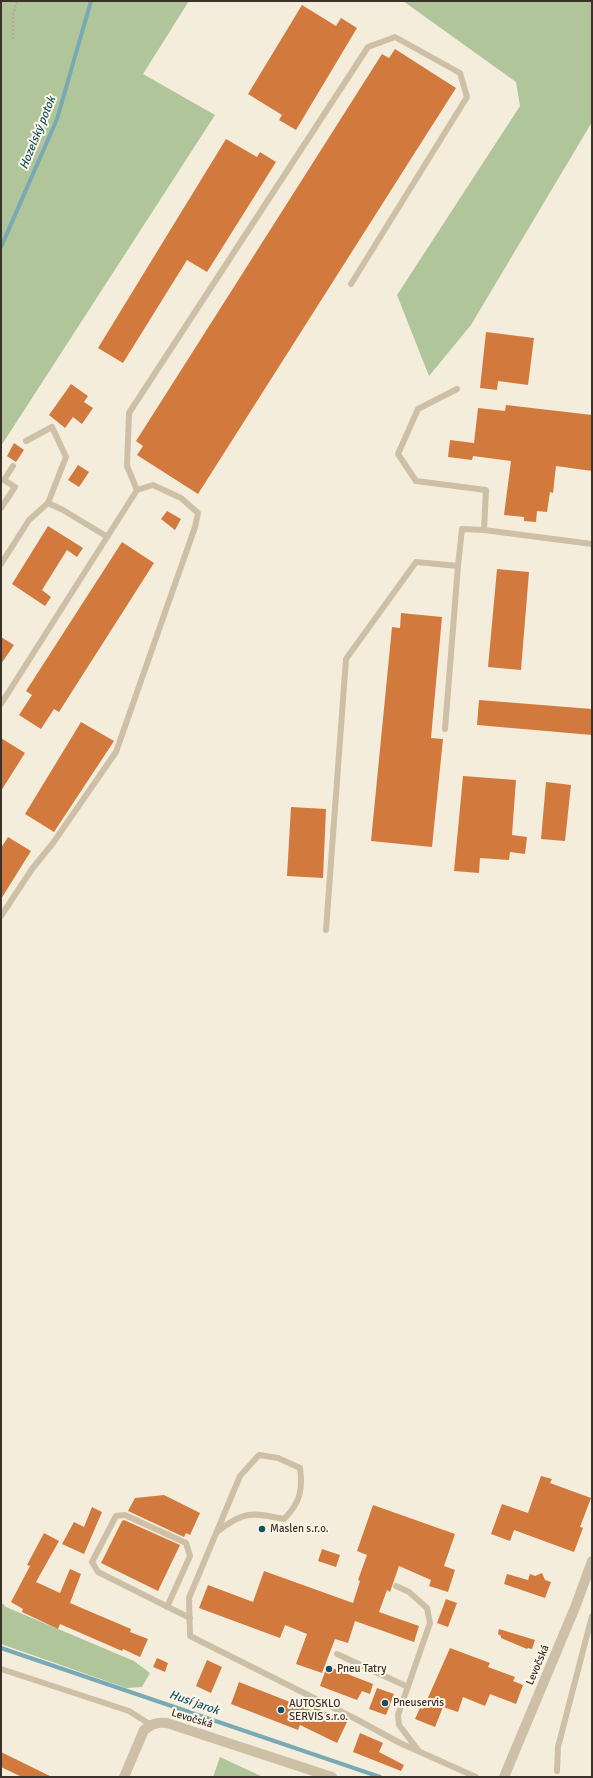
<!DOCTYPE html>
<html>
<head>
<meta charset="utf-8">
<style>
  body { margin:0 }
  #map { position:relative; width:593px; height:1778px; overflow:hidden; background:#f5eddc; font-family:Signika,sans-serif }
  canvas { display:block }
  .frame { position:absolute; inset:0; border:2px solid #3a3128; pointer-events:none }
</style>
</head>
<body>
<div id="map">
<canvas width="593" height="1778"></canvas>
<div class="frame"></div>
</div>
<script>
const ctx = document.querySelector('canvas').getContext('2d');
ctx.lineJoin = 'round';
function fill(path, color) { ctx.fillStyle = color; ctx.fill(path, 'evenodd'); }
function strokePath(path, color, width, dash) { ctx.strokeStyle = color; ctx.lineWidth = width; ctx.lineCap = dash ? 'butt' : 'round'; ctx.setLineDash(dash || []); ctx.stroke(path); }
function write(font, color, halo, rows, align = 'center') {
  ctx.font = font + ' Signika,sans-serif'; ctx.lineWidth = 4; ctx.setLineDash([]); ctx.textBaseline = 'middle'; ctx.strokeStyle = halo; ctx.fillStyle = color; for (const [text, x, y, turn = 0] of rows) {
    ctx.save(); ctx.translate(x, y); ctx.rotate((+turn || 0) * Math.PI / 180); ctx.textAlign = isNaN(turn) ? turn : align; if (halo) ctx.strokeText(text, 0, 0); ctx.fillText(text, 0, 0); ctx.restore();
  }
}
fill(new Path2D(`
  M1,1H189L143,74L215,115L1,446Z
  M403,1H592V122L471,325L429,376L397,295L520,106L516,82Z
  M1,1602L6,1607L134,1661L150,1673L142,1687L126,1688L1,1644Z
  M220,1757L263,1777H213Z`), '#b0c69a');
strokePath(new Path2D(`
  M1,247L57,119L91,1
  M1,1648L380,1777`), '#78a9b5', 4);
fill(new Path2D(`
  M302,5L336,26L341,18L357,28L296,130L279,120L282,115L248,94Z
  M395,49L456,88L198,494L137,455L143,446L136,441L382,54L389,58Z
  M226,139L257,157L260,152L276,162L207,272L187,260L123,363L98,348Z
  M486,332L534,338L528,385L498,381L497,390L480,388Z
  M71,384L88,396L84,402L93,408L82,424L73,417L65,428L49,415Z
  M506,405L592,415V471L556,466L553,493L550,492L547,512L537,511L536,522L524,521V517L504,515L511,461L473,456L472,460L448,457L450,440L474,443L478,408L505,411Z
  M14,443L24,450L16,462L7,456Z
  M78,465L89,472L79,487L68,480Z
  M167,511L181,519L175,530L161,519Z
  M48,526L83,548L77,557L67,550L42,590L51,597L45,606L12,584Z
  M122,542L154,563L59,712L54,709L41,729L19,715L32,695L26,691Z
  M497,569L529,572L521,670L488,667Z
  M401,613L442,617L431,738L443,739L432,847L371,841L392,627L400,628Z
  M1,637L14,645L1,664Z
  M479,700L592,709V735L477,725Z
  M81,722L114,741L54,832L25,814Z
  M1,738L25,753L1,791Z
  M463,776L516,780L512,835L527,837L525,854L510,852L509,860L480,858L479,873L454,871Z
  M546,782L571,785L565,841L541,839Z
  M291,807L326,809L323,878L287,876Z
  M8,837L31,851L1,899V848Z
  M541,1476L552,1479L550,1483L591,1498L580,1527L583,1528L574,1552L514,1530L510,1541L491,1534L502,1504L528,1513Z
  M164,1495L200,1513L190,1535L186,1533L184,1537L128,1511L135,1498Z
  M373,1505L455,1534L444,1566L455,1570L448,1592L429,1586L431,1580L399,1566L390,1592L387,1590L379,1612L419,1626L414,1642L355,1621L348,1643L335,1639L322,1673L296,1664L307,1634L285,1625L280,1638L199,1608L208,1585L253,1602L264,1571L353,1603L360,1581L358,1580L367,1555L357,1551Z
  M92,1507L102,1512L84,1554L62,1544L74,1522L84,1527Z
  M124,1520L180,1545L158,1591L101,1563L122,1521Z
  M44,1533L59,1541L36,1582L60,1593L70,1569L81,1574L70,1603L131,1629L130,1632L148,1639L140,1657L123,1649L122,1651L60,1624L58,1629L22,1612L23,1609L11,1602L30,1566L27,1565Z
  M322,1549L340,1555L336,1567L318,1561Z
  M542,1573L545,1580L551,1582L545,1598L504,1584L507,1574L528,1580L530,1574L535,1576Z
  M446,1599L457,1603L448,1627L437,1623Z
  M499,1629L535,1640L532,1649L528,1648L527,1649L501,1638V1636L498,1634Z
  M450,1648L490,1663L488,1667L515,1677L513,1681L523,1685L516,1704L490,1694L485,1706L463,1697L458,1712L443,1707L435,1727L415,1719L420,1708L423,1709Z
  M157,1658L168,1663L165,1672L153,1667Z
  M207,1660L222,1667L211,1693L196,1686Z
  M327,1666L373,1684L370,1694L362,1691L357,1700L320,1686Z
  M239,1682L313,1711L315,1707L347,1722L337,1743L300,1725L298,1730L231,1704Z
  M377,1688L394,1694L386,1715L369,1709Z
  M360,1733L383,1743L379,1752L404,1765L401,1771L353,1752Z
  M1,1752L52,1777H22L1,1767Z`), '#d2793d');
strokePath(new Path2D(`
  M13,39V15L17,1`), '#bba990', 2.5, [2, 2]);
strokePath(new Path2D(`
  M457,389L418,409L398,454L416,481L486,490L484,530
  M26,441L52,427L66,457L48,503
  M137,490L127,466L129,413L368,47L395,37L460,73L467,97L351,284
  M1,508L15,487L4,480L13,466
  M1,564L29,520L48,503L63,510L106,536
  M1,704L137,490L153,485L181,498L198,513L195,527L116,752L53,843L32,869L1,916
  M445,729L458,566L462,529L484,530L592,544
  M326,930L346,659L416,562L458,566
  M217,1532C243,1511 252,1512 284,1519C300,1503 303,1490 300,1468L278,1458L259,1455L240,1476L189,1598L190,1636L354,1718L400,1743L476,1777
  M396,1586L409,1592L427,1608L430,1623L398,1715L399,1725L418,1750
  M167,1607L190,1556L186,1543L125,1515L116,1516L92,1562L98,1572L190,1618
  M337,1654L408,1687
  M1,1669L129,1711L151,1725
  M557,1771L558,1747L592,1616`), '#cebfa7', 6);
strokePath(new Path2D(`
  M124,1777L144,1730C152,1724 157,1722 167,1723L332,1777
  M504,1777L576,1605L592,1561`), '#cebfa7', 10);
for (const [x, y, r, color] of [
  [262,1529,4,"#195060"],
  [329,1669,4,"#195060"],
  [385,1703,4,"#195060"],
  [281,1710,4,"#195060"]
]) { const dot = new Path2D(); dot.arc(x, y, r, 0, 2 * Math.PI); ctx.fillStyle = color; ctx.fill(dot); strokePath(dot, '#fcf6e9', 1.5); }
write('11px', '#3a3128', '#fcf6e9', [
  ["Maslen s.r.o.",270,1529],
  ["Pneu Tatry",337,1669],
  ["Pneuservis",393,1703],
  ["AUTOSKLO",289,1704],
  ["SERVIS s.r.o.",289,1717]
], 'left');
write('11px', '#3a3128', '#fcf6e9', [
  ["Levočská",538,1665,-67],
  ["Levočská",192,1719,17]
]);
write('italic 12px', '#195060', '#fcf6e9', [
  ["Hozelský potok",38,133,-68],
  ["Husí jarok",194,1703,19]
]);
</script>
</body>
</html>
